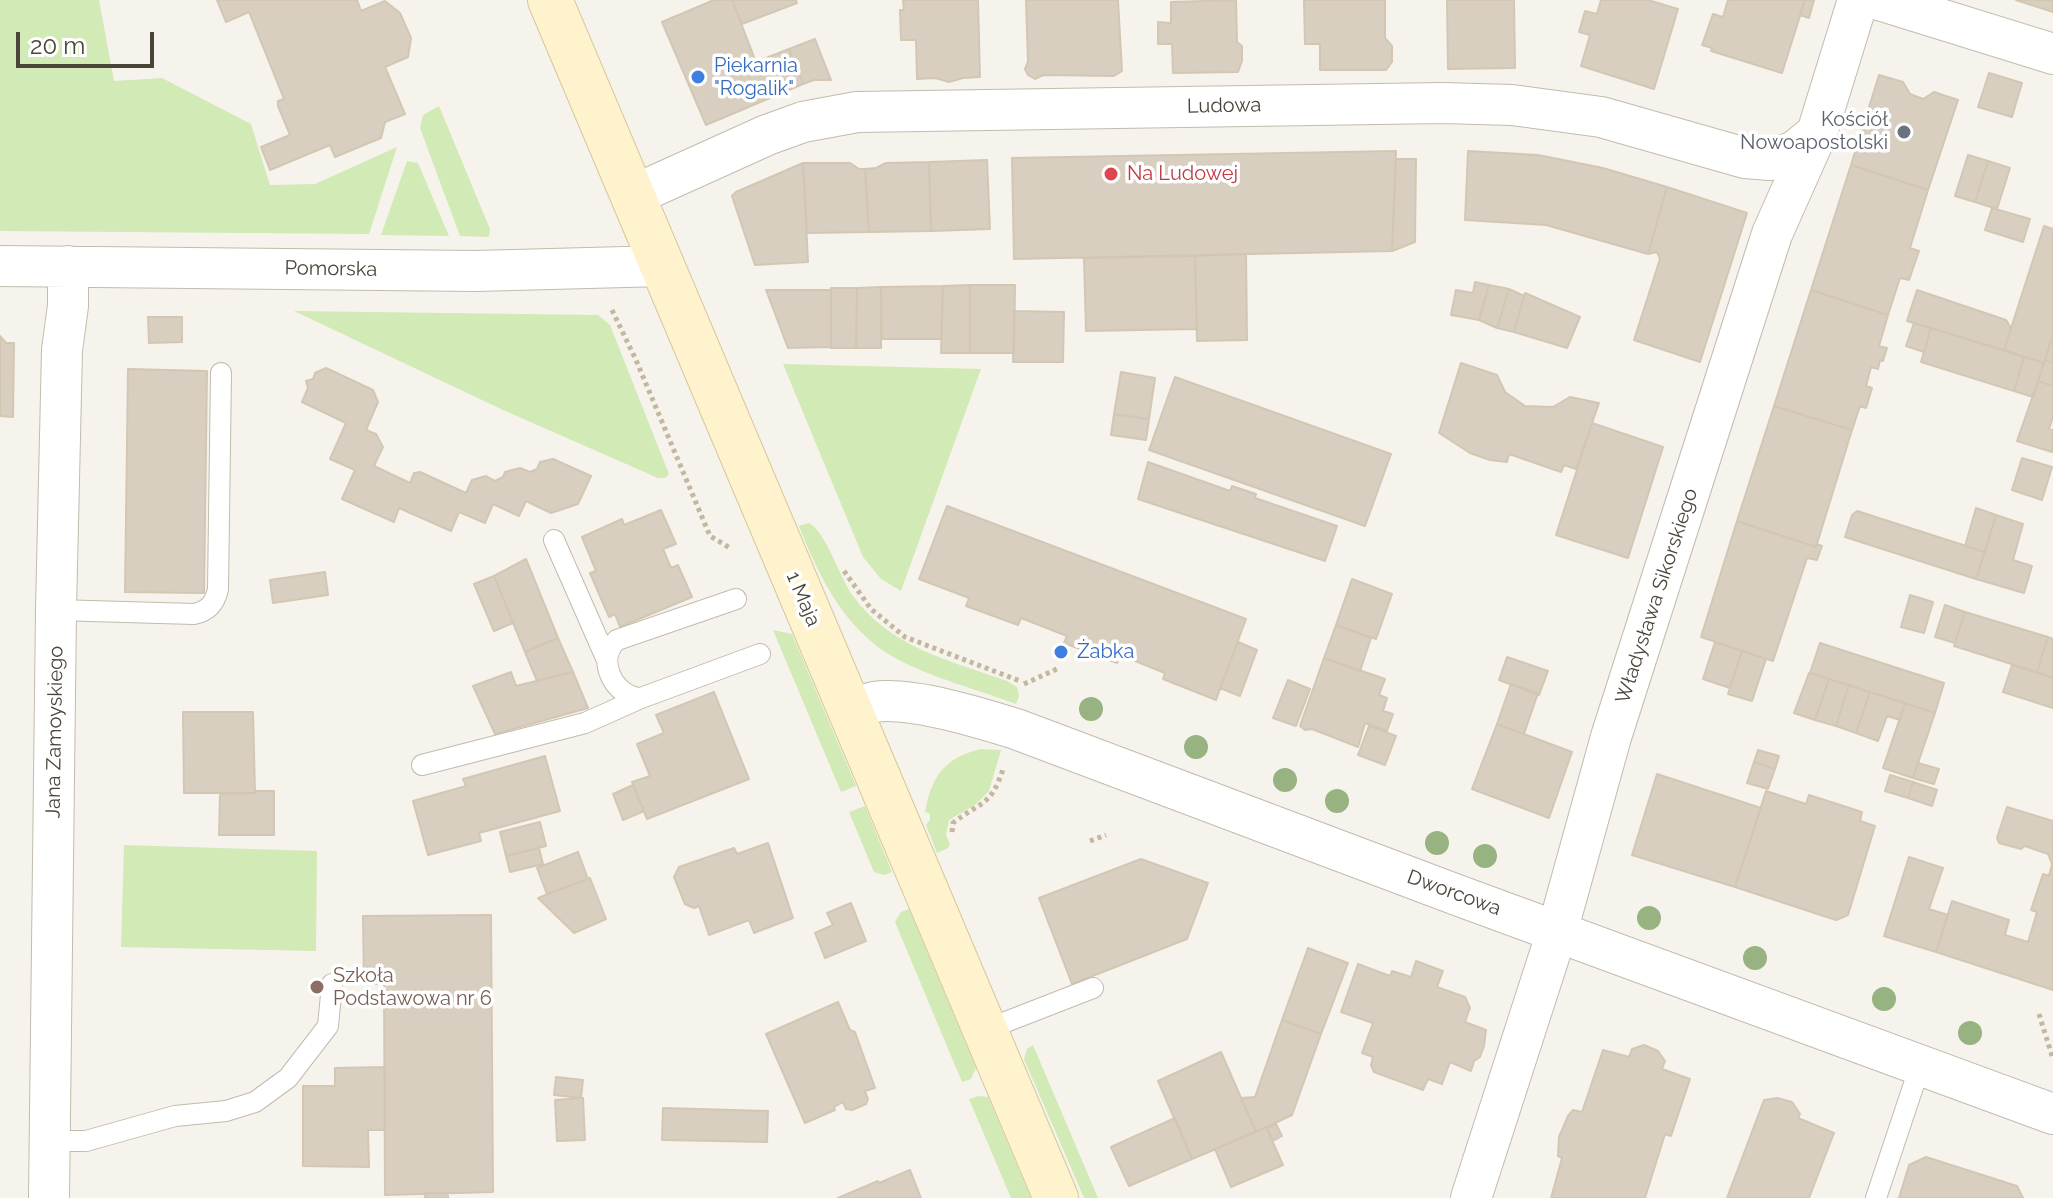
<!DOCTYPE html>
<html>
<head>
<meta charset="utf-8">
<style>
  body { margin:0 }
  #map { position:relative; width:2053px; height:1198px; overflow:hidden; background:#f6f3ec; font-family:Raleway,sans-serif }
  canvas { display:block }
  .scale { position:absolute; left:16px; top:32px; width:138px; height:36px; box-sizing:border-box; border:4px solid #4b4439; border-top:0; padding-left:10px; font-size:24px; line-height:28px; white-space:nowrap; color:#4b4439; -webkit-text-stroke:6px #fff; paint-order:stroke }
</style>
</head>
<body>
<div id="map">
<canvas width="2053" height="1198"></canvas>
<div class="scale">20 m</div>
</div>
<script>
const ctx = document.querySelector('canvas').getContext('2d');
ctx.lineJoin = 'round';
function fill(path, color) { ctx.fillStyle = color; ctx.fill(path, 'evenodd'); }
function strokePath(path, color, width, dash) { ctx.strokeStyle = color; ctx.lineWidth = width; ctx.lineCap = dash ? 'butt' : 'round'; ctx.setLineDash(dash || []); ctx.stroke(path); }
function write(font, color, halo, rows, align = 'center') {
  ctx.font = font + ' Raleway,sans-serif'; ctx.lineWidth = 7; ctx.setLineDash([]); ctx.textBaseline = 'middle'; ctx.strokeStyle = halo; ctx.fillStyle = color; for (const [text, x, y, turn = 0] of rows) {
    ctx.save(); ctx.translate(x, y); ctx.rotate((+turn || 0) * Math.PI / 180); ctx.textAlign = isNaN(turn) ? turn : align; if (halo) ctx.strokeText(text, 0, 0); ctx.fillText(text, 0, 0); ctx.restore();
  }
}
fill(new Path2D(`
  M0,0H99L114,81L162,78L251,124L270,185L315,184L397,147L369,234L0,231Z
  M439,106L490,229L489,237L460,236L420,128L423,115Z
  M407,161L418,163L449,236L381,235Z
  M294,311L598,315L610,325L669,474L665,478H658L503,410Z
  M783,364L981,369L901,591L881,579L863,557Z
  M809,523C827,533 839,577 853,596C891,648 949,660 1007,681L1017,687L1019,696L1016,704C979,690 929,677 895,658C845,630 819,577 799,526Z
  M773,630L792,634L856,786L841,792Z
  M981,749L1001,750L989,791L975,805L949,820L946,835L950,844L948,848L937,853L926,825L930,820V814L925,812C932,776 944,758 981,749Z
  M865,806L892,872L884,875L874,872L849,812Z
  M124,845L317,851L316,951L121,947Z
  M909,909L976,1068L971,1079L962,1082L895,922L901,912Z
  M1033,1045L1098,1198H1084L1024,1059L1027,1049Z
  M978,1096L988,1097L1031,1198H1011L969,1099Z`), '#d2eab5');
const building = new Path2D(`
  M217,0H357L361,11L385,1L400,13L411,38L408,57L385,67L405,114L385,122L381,138L335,157L330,145L270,170L261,147L290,135L278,106V101L284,99L249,12L226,22Z
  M714,0H732L756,62L789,49L803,84L706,125L662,22Z
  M732,0H796L797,3L742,24Z
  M903,0H978L980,77L963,78L949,82L935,78L917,79L916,40H901L900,10H904Z
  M1026,0H1118L1122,71L1114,76L1043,75L1035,79L1028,75L1025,69L1028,62Z
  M1236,0L1237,42L1242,46V61L1238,72L1173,73L1172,44H1158V22L1171,23V2Z
  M1304,0H1385V38L1392,46V62L1386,70H1320V44H1305Z
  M1447,0H1514L1515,68L1448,69Z
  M1601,0H1648L1678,9L1654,89L1581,66L1590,35L1579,32L1585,11L1597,14Z
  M1728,0H1805L1782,73L1711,51L1712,48L1702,45L1713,14L1723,17Z
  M1805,0H1814L1809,18L1800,15Z
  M2016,0H2053V12Z
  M815,39L831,80H814L803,84L789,49Z
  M1989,73L2022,83L2012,117L1978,107Z
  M1879,75L1903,82L1910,94L1923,99L1934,92L1958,100L1928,190L1851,165Z
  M1396,151L1392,251L1014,259L1012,158Z
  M1468,151L1538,155L1603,168L1667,187L1648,254L1546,225L1465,220Z
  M1968,155L1988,161L1975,202L1955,196Z
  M1396,159H1416L1415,242L1392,251Z
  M987,160L990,229L931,231L929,162Z
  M1988,161L2010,168L1997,209L1975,202Z
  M929,162L931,231L869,232L865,169L876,168L886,163Z
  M803,163L808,262L755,265L732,196L736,192Z
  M803,163H850L859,169H865L869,232L807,233Z
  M1851,165L1928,190L1910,248L1919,251L1909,280L1900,278L1888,315L1811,290Z
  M1667,187L1747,213L1700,362L1634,340L1660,259L1657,252L1648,254Z
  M1992,208L2030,219L2023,242L1985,230Z
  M2044,226L2053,229V335L2044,363L2004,350Z
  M1246,254L1247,340L1197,341L1195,256Z
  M1195,256L1197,329L1086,331L1084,258Z
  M1475,282L1489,285L1479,320L1451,315L1456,290L1473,293Z
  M970,285V353H941L943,286Z
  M970,285H1015L1014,353H970Z
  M1489,285L1509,289L1497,328L1479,320Z
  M943,286L941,339H882L881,287Z
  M881,287V348H856L857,288Z
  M831,288H857L856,348H831Z
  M1509,289L1524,296L1514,332L1497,328Z
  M766,290H831V347L788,348Z
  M1811,290L1888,315L1879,346L1887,348L1883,361L1880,360L1878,369L1871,367L1866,386L1872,388L1866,408L1860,406L1852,430L1774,406Z
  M1917,290L2006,320L2011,328L2004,350L1907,321Z
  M1525,293L1580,317L1567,348L1514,332Z
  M1014,311L1064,312L1063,362H1013Z
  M148,317H182V342L149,343Z
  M1914,323L1931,328L1924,352L1906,346Z
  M1931,328L2024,357L2014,391L1921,362Z
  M0,336L6,343H14L13,417L0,416Z
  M2051,340H2053V363L2045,360Z
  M2024,357L2044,363L2033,397L2014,391Z
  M2045,360L2053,363V386L2038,381Z
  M1461,363L1497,375L1505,392L1525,406L1553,407L1570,397L1599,403L1576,469L1564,465L1561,472L1509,454L1507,462L1490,460L1470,453L1439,433Z
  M326,368L373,390L378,402L366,430L376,434L383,447L374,466L410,483L414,473L420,472L466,493L472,480L486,476L495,481L503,477L505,472L520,468L530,472L537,469L540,462L553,459L591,476L578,504L551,513L526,501L519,516L493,504L485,523L459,512L451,531L399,508L394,522L342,499L355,470L330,459L346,423L302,402L308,388L306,381L313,379L315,373Z
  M128,369L207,371L204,593L125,592Z
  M1121,372L1155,378L1149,419L1114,414Z
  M1175,377L1391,454L1365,526L1149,450Z
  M2038,381L2053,386V417L2049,429L2053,430L2052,452L2017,441Z
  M1774,406L1852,430L1816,547L1737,521Z
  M1114,414L1149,419L1146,440L1111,435Z
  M1592,423L1663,447L1628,558L1556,535Z
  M2022,458L2052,467L2042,500L2012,490Z
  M1148,462L1230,491L1232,486L1256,494L1255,498L1337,526L1325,561L1138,499Z
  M947,506L1246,619L1216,700L1163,679L1165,673L1120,655L1117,663L1064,643L1067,636L1021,618L1018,625L966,606L969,598L919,579Z
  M1976,508L1996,515L1985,552L1965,546Z
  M661,510L676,544L663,549L671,568L678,565L692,597L620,627L615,614L609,617L590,573L596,571L582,537L622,519L624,525Z
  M1857,511L1985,552L1976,579L1845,537L1852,515Z
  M1996,515L2023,524L2013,560L2032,566L2024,593L1976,579Z
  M1737,521L1816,547V544L1822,546L1817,560L1807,558L1773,661L1701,637Z
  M526,559L558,638L525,652L494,576Z
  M325,572L328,595L273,603L270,580Z
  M494,576L513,623L494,631L474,584Z
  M1352,579L1392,594L1376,639L1336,625Z
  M1910,595L1933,602L1924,633L1901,627Z
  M1945,605L1965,612L1955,643L1935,637Z
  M1965,612L2048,637L2037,672L1954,646Z
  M1336,625L1371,638L1360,671L1324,658Z
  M2048,637L2053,639V678L2037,672Z
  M558,638L573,672L537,681L525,652Z
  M1238,642L1257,650L1240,696L1220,688Z
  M1715,642L1742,651L1730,688L1703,679Z
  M1820,643L1944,683L1935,713L1810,673Z
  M1742,651L1766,659L1752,701L1728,694Z
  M1507,657L1548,671L1539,695L1499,680Z
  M1324,658L1385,679L1379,695L1387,698L1383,711L1393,714L1387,731L1365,723L1358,747L1312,729L1305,730L1300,726Z
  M2012,665L2053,678V708L2003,692Z
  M511,672L516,686L573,672L588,708L495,734L473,686Z
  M1809,673L1829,679L1815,720L1794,713Z
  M1829,679L1849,685L1836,726L1815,720Z
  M1288,680L1310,689L1296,726L1273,718Z
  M1511,684L1538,693L1524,734L1497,724Z
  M1849,685L1870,692L1856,733L1836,726Z
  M714,692L749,779L647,819L632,782L650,776L637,744L664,733L656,715Z
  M1870,692L1905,703L1900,720L1887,716L1878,741L1856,733Z
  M1905,703L1935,713L1913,778L1883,768Z
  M183,712H253L255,793H184Z
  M1497,724L1572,752L1549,818L1472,789Z
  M1369,726L1396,736L1385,765L1358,755Z
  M1758,750L1779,756L1775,769L1754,762Z
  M545,756L560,811L479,833L481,841L428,855L413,801L466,786L463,779Z
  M1754,762L1775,769L1768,789L1747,783Z
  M1918,763L1939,769L1934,784L1913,778Z
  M1657,774L1761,808L1735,887L1632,855Z
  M1890,775L1913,782L1908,798L1885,791Z
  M1913,782L1937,790L1932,806L1908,798Z
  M633,785L644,811L623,820L613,794Z
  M255,791H274V835H219L220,794L255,793Z
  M1766,791L1806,804L1809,795L1862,812L1860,821L1875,826L1848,915L1836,920L1735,887Z
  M2007,807L2053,821V990L1936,952L1952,901L2009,920L2005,935L2028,942L2037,912L2031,910L2043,874L2049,876L2052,864L2048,854L2025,846L2021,849L1999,843L1997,838Z
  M540,822L546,846L506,856L500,832Z
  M768,843L793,918L754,933L749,920L709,935L699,906L694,908L685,904L674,877L679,867L734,848L737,854Z
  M539,848L543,864L510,872L506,856Z
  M578,852L588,879L547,894L537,868Z
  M1909,857L1943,868L1929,909L1948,915L1936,952L1884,936Z
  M1141,859L1208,883L1187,939L1072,984L1039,898Z
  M590,878L606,919L574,933L538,898Z
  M851,903L866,941L825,958L815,933L833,925L827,913Z
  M491,915L493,1192L385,1195L384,984H364L363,916Z
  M1308,948L1348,963L1321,1034L1282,1020Z
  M1416,961L1443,971L1437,987L1465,997L1470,1008L1465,1022L1486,1030L1484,1046L1480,1057L1474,1061L1471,1071L1450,1062L1442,1084L1428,1079L1423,1090L1374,1072L1371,1065L1373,1057L1362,1053L1373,1023L1341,1012L1358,964L1390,976L1392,971L1411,977Z
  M838,1002L850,1030L855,1032L875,1088L865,1091L868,1099L866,1104L852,1110L846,1109L843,1102L834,1107L835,1110L805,1123L766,1034Z
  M1282,1020L1321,1034L1292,1115L1256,1132L1241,1098L1255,1097Z
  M1644,1045L1658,1051L1665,1061L1662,1069L1690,1079L1671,1136L1665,1134L1645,1198H1551L1562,1158L1558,1156L1559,1137L1568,1116L1573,1110L1582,1112L1603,1050L1629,1057L1632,1049Z
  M1221,1052L1256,1132L1192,1159L1158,1081Z
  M385,1067V1130H368L369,1167L303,1166V1086H335V1068Z
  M556,1077L583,1080L581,1098L554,1095Z
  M583,1098L585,1140L557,1141L555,1100Z
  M1777,1098L1792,1102L1800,1114L1798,1118L1834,1133L1809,1198H1727L1764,1100Z
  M663,1108L768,1111L767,1142L662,1140Z
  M1175,1118L1192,1159L1129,1186L1111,1147Z
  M1276,1124L1282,1136L1273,1141L1267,1128Z
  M1266,1127L1283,1165L1231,1187L1215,1149Z
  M1926,1157L2017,1186L2023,1198H1899L1909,1165Z
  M910,1170L921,1198H838L878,1181L879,1183Z
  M425,1193H448V1198H425Z`);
fill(building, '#d8cfc1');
strokePath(building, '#d3c7b4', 2);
const lane = new Path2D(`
  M554,540L606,658
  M736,599L617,640C595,659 614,697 641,698L760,654
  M56,610L194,614C208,611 215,604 218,589L221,373
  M422,765L585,723L641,698
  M985,1030L1093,988
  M50,1141H86L175,1116L226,1111L255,1102L288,1078L328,1026L332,984
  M1876,1198L1920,1066`);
const street = new Path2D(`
  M1879,0L2053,54
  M632,196L767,135L803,122L857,112L1443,103L1512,105L1601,117L1745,158L1770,160L1795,151L1817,133
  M0,266L476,271L663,266
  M851,712C858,709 867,703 874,702C910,696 981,718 1016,729L1457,895L2053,1114
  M49,1198L56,610L62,350L68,306V266
  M1471,1198L1557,932L1611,737L1772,234L1817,133L1858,0`);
const secondary = new Path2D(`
  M550,0L1056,1198`);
strokePath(lane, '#c2bbae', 22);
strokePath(street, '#c2bbae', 42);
strokePath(secondary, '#d6c79b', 46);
strokePath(new Path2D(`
  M612,310L636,360L710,536L730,548
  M844,571L871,609L905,637L1020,681
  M1024,684L1059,668
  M952,832L953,823C981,801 991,807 1003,769
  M1090,841L1106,835
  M2039,1014L2053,1059`), '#c4b79f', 5, [4, 4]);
strokePath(lane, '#fff', 20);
strokePath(street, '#fff', 40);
strokePath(secondary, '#fff3cd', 44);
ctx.fillStyle = '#97b381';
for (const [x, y] of [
  [1091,709],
  [1196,747],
  [1285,780],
  [1337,801],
  [1437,843],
  [1485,856],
  [1649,918],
  [1755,958],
  [1884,999],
  [1970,1033]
]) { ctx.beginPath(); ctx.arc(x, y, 12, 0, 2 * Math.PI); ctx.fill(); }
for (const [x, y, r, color] of [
  [698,77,8,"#3f7fe0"],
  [1904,132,8,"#6b7280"],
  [1111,174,8,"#e0444e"],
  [1061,652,8,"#3f7fe0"],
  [317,987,8,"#8d6e63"]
]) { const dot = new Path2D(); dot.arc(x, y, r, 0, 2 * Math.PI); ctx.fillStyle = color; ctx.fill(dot); strokePath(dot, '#fff', 3); }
write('20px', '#366cbe', '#fff', [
  ["Piekarnia",714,66],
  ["\"Rogalik\"",714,89],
  ["Żabka",1077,652]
], 'left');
write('20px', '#4b4439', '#fff', [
  ["Ludowa",1224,106,-1],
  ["Pomorska",331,269,1],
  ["Władysława Sikorskiego",1657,596,-72],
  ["1 Maja",803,599,67],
  ["Jana Zamoyskiego",55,732,-89],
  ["Dworcowa",1454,893,20]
]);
write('20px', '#5b616d', '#fff', [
  ["Kościół",1888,120],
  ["Nowoapostolski",1888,143]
], 'right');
write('20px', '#be3a42', '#fff', [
  ["Na Ludowej",1127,174]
], 'left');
write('20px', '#785e54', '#fff', [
  ["Szkoła",333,976],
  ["Podstawowa nr 6",333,999]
], 'left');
</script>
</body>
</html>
